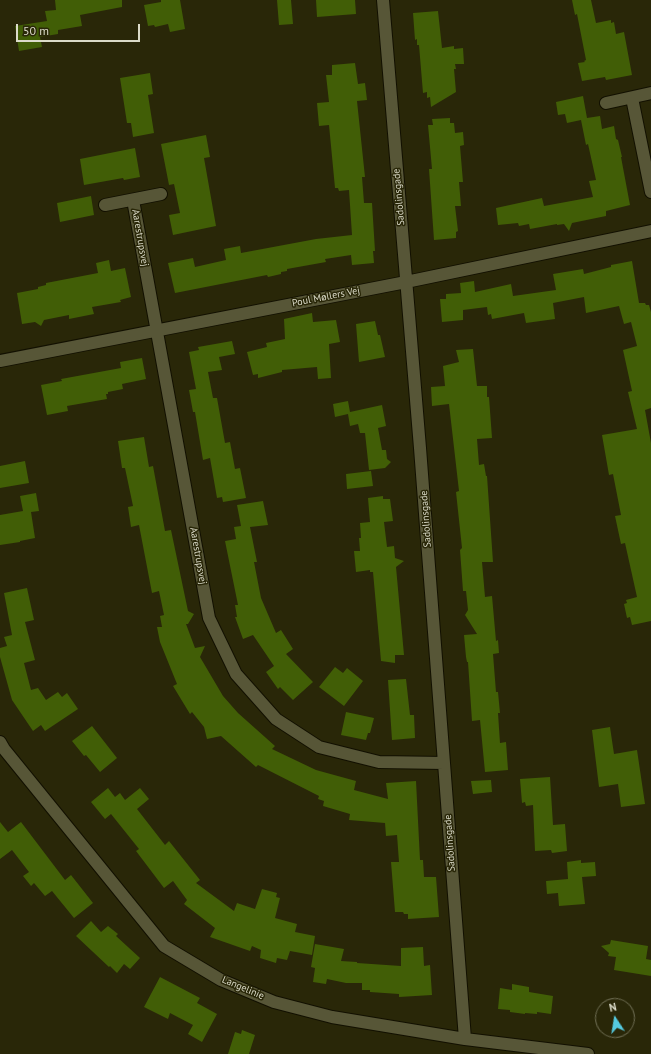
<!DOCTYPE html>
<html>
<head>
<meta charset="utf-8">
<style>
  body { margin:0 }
  #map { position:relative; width:651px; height:1054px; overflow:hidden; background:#292708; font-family:"PT Sans",sans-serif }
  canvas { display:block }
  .north { position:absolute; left:595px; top:998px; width:40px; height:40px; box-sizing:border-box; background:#292708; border:1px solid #706f55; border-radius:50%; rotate:348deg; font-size:11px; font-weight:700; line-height:16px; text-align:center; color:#dbdbc9 }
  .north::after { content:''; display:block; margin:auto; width:14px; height:18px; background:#55cae0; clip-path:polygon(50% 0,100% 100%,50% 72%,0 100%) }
  .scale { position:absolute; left:16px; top:24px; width:124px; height:18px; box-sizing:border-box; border:2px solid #dbdbc9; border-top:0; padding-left:5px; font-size:12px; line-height:14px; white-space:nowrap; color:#dbdbc9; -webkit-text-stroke:3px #292708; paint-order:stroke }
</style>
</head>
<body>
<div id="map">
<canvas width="651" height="1054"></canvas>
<div class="north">N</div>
<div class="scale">50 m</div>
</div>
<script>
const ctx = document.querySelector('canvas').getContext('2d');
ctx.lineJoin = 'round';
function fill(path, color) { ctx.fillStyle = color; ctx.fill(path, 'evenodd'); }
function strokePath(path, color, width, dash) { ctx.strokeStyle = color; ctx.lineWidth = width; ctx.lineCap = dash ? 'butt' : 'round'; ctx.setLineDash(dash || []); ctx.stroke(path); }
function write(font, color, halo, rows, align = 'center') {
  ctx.font = font + ' "PT Sans",sans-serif'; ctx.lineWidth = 3; ctx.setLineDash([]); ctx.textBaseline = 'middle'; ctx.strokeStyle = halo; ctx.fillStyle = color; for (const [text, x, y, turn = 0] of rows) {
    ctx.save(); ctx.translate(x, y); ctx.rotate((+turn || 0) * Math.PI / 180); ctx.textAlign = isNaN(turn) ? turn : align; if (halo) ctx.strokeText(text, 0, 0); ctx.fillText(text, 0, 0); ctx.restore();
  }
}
fill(new Path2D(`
  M55,0H122V7L80,15L82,26L58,30V34L40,37L42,47L19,51L15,26L47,21L45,11L56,10Z
  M161,0H180L185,29L170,32L168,24L155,27L154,25L148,26L144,5L161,2Z
  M277,0H291L293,24L279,25Z
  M316,0H355L356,14L317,17Z
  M572,0H591L596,23L611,20V23L614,22L616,34L624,32L632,75L606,80L605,77L582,81L578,63L585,62L584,61L586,60L577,14L575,15Z
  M438,11L442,48L454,46V49L463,48L464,64H455L456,69H454L456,92L431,107L430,97L427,98V92L423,93L419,45H417V39L415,40L413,13Z
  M355,63L358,84L365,83L367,100L357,101L365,177H362L364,203H372L375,251H373L374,263L352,265L351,255L325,259L326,262L287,269V271L281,272V274L268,277L267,275L175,293L168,263L193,258L195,267L226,260L224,249L240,246L241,253L316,239L352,235L349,190L339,191L338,188H335L329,125L319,126L317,103L329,102L326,75H332V65Z
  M150,73L153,94L148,95L154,133L133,137L131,123H127L120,78Z
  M583,96L587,118L600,116L602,129L614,126L616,139L618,140L622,157H621L630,205L606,211V216L572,223L569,231L564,224L557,225V224L530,229L529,224L519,226L518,223L498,225L496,208L542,198L544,206L593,197L589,181L596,180L588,144L586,145L581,120L567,123L565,114L558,115L556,102Z
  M450,118V123H454L455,133L463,132L464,145L460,146L463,182H459L461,206H455L458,231L456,232V238L434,240L429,169H432L428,125H433L432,119Z
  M206,135L210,157L204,158L216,226L173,235L169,215L180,213L174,184L169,185L161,144Z
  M135,148L140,177L124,180L123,178L84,185L80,159Z
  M91,196L94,215L60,222L57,203Z
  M109,260L111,271L125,268L131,297L120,300L121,302L92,307L94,314L69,319V315L44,320L41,326L35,322L22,324L17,293L38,289V287L46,285V283L98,273L96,263Z
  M632,261L639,303H645L646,305H649L651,312V408L645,410L651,443V621L632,625L630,617L627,618L624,604L627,603L626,600L637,597L625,543L621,544L615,516L621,515L613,474L609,475L602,435L637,429L628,392L632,391L623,350L637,346L631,322L624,324L619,306L586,313L584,297L553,303L555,319L526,323L524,313L492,319L491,314L488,315L487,307L463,310V320L442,322L440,299H446V294L461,293L460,283L474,281L475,292L511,284L513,296L556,290L553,274L583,269L584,274L611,267V265Z
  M312,313L313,322L336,320L340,342L329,344L331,378L318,379L317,367L282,370V372L258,378V374L253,375L247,352L267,347L266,343L285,339L284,319Z
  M375,321L378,335H380L385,357L359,362L356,324Z
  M232,341L235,354L219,357L222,370L208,372L213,398H217L225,443L230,442L235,469L240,468L246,498L223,502L222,497L217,498L210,458L203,460L195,412H193L189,390L196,389L189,352L199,350L198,347Z
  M473,349L477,386H487V397H489L492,438L477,439L479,465L484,464L486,476H487L493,562H482L485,597L492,596L496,641L498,640L499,653L493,654L496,692H498L500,713H498L500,743L506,742L508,770L485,772L480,720L472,721L468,662H467L466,657L464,635L477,634L465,615L468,610L466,591H463L460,550L462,548L456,492L459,491L449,404L432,406L431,387L445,386L443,366L459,362L456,350Z
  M142,358L146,379L122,384L123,389L108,392V394H106L107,399L67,406L68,411L47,415L41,385L62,381L61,379L121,368L120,362Z
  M348,401L350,412L382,405L386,426L378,428L382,450H386L387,459L391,462L385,468L369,470L365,433H360L358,424L350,426L348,414L335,417L333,404Z
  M144,437L149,467L153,466L165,531L171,530L188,611L194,614L188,624H186L195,648L205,646L200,657L223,696L238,713L275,746L272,749L316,770L356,781L354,790L388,799L386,783L416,781L420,860H423L424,877H436L439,917L408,919V914H404L403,912H395L391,862H399L397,835L386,836L385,823L349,820L350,814L323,806L324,801L318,799L319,796L258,765L256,767L221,736L207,739L204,727L192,712L190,714L173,686L177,684L160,642L157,627H162L160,616L164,615L159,591L152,593L139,525L131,527L128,507L133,506L125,468H122L118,441Z
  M25,461L29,483L0,488V466Z
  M371,471L373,486L347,489L346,474Z
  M36,493L39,511L31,512L35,538L20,541V542L0,545V515L23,511L20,496Z
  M383,496V499H390L393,521L384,522L387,547L394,546L395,558L404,561L396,567L404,655H395V663L381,661L373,572H370V570L356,572L354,551H360L359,538H361L360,523L370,522L368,498Z
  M263,501L268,525L250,527L257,562H254L261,598L276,633L281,630L293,649L286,654L313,682L293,700L280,687L278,689L266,672L274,666L253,635L243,639L235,617H237L235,605H238L225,541L236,539L234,527L241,526L237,505Z
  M27,588L34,620L25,622L35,660L24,663L31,690L38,688L46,700L58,692L62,697L67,693L78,709L45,731L41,725L33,731L12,700L0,657V648L7,646L4,637L12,635L4,593Z
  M335,667L343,673L347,668L363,681L344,706L319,687Z
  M406,679L410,715H414L415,738L392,740L388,680Z
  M346,712L374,718L370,733H368L366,740L341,735Z
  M92,726L117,758L100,772L86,755L84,756L72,741Z
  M610,727L614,754L637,750L645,804L621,807L618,784L599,787L592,730Z
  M550,777L553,825L565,824L567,851L552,853L551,850L535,851L533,805L526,806L525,802L522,803L520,779Z
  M491,780L492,792L473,794L471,781Z
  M108,788L115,797L120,793L125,800L140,788L149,799L137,809L165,845L169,841L200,880L196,883L234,911L237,903L255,909L262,889L277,893L276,897L280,898L275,918L297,924L295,932L315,936L312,955L290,951L287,960L277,958L276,963L260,958L261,950L252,946L250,951L210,937L215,928L184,904L187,900L173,881L164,888L136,851L139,849L111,814L105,819L91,802Z
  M0,822L8,832L21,822L65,880L71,875L93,903L74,918L52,891L45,896L34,883L31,886L23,876L29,872L12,850L0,859Z
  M581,860V863L595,862L596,876L582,877L585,904L559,906L558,893L547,894L546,881L568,879L567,862Z
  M91,921L101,932L108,926L118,934L116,936L140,958L130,969L124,964L117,973L110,966L109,967L76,936Z
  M611,940L648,946L646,959L651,960V976L614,970L616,957L608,956L609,953L601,946L610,944Z
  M315,944L344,949L341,961L357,962V963L401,966V948L423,947L424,966L430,965L432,995L399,997V994L370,992V990H362V983H346L327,979L326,984L313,982L315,968L311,967Z
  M160,977L200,998L197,1003L217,1014L202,1042L188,1034L193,1025L170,1013L168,1019L144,1007Z
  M512,984L529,987V992L553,996L551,1014L537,1012V1014L525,1013V1014L510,1012V1010L498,1009L500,988L512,990Z
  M242,1030L255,1035L249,1054H228L235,1032L241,1034Z`), '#415e06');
const minor = new Path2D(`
  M383,0L420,448L465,1039
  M632,98L651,192
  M606,103L651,93
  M133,200L209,618L236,674L276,719L319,747L379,762L444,763
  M105,205L161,194
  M0,361L406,282L651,231
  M0,742L4,749L164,946L221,980L274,1002L332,1017L465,1039L588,1054`);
strokePath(minor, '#121000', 14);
strokePath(minor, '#575637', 12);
write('10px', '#dbdbc9', '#292708', [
  ["Sadolinsgade",399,197,-95],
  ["Aarestrupsvej",140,238,80],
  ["Poul Møllers Vej",326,297,-11],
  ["Sadolinsgade",426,519,-94],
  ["Aarestrupsvej",198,556,80],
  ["Sadolinsgade",450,843,-94],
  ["Langelinie",243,988,23]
]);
</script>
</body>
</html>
